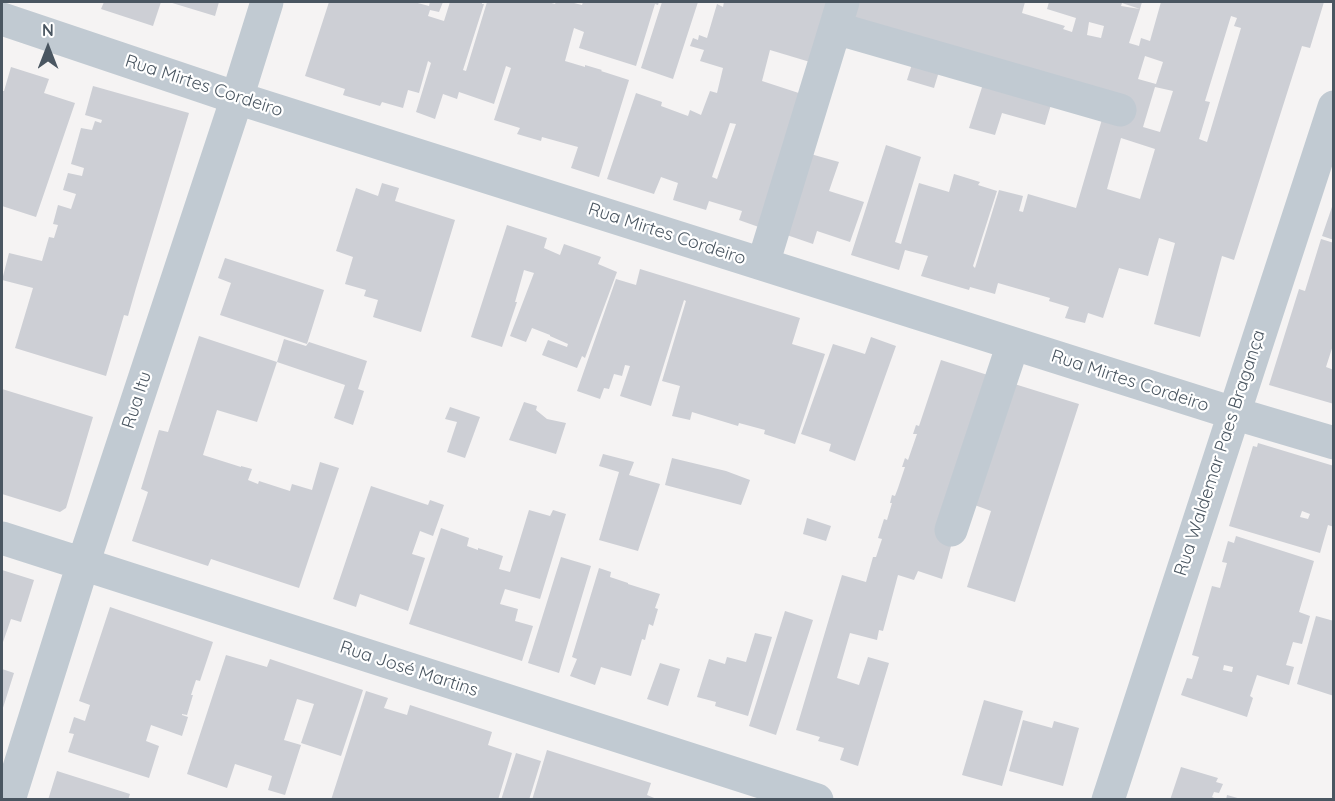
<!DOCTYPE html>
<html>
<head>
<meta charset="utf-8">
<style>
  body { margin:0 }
  #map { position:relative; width:1335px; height:801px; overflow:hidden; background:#f5f3f3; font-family:Quicksand,sans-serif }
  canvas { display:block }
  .frame { position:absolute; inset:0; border:3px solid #4a5661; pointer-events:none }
  .north { position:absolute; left:18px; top:18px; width:60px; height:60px; -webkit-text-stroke:4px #fff; paint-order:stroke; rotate:0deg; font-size:16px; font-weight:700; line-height:24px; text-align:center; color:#4a5661 }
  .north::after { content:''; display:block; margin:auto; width:21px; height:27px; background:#4a5661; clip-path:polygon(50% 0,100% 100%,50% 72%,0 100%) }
</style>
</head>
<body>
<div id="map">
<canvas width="1335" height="801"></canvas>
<div class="frame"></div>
<div class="north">N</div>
</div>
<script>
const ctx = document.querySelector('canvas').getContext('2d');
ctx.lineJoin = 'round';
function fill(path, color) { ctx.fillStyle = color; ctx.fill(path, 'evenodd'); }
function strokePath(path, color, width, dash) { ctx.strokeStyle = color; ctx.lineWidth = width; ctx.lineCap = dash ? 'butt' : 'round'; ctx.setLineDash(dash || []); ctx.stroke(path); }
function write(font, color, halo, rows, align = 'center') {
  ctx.font = font + ' Quicksand,sans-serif'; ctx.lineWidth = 4.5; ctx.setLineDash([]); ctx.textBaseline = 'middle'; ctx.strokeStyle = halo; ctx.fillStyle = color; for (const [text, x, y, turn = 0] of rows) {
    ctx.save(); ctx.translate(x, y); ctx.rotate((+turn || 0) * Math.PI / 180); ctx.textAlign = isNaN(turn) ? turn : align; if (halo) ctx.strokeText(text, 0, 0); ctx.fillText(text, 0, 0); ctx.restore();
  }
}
fill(new Path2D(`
  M104,2H161L153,26L101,9Z
  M169,2H219L215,16Z
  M329,2H414L429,6L430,2H443L439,12L430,10L428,16L444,21L450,2H482V4H484L463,70L466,71L487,2H548L555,4L556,2H570L582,5L583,2H659L658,5L655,4L636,66L579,48L584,32L574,28L565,61L585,67V65L602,70L601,71L629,80L599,177L571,168L578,147L542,137L541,141L517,134L520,128L494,120L511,68L506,66L494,104L459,92L457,99L443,94L435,119L416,112L431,63L428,61L419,93L408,90L403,108L382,102L380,106L343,95L345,89L305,76Z
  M662,2H698L673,79L641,68Z
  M724,2H829L820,65L770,50L762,81L811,97L770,231L739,220L742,211L709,201L706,210L673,200L678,183L661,177L654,194L607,179L636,93L662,102L661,106L688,116L690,110L701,115L710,91L717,93L723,68L700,61L704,50L690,46L693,38L698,40L699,35L707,38L717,4L723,7ZM730,123L736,124L717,179L712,177Z
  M852,2H1025L1022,13L1065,26L1063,29L1072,32L1076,18L1047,9L1049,2H1142L1140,9L1122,3L1121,6L1140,9L1129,43L1139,46L1141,38L1150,41L1161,2H1324L1310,48L1302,46L1234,260L1222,256L1200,337L1154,324L1175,243L1159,238L1148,276L1119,268L1103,318L1088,313L1085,323L1065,318L1069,307L1049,301L1050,298L998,283L995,294L970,287L969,290L921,276L928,256L905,250L899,270L851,255L886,145L921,157L895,242L901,244L919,183L949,192L954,174L980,182L978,185L997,191L973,266L975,268L999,190L1023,196L1019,211L1023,212L1028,194L1076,208L1103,116L844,28ZM1231,16L1237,18L1234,26L1241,28L1207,142L1199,139L1210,102L1205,101ZM1089,22L1104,26L1101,38L1087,35ZM1145,56L1163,62L1156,84L1138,79ZM1155,87L1173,91L1160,132L1143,127ZM1121,138L1155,149L1140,199L1107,189Z
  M913,61L940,68L934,88L907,80Z
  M11,67L49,79L44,93L75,103L36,217L2,206V91H4Z
  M984,81L1052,101L1045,125L1002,113L995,135L969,128Z
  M93,86L189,113L136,288L128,316L124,315L106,376L15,348L33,288L2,280L9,253L42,261L49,237L54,238L58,225L53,224L58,205L71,209L76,194L63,190L68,173L82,176L84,168L71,164L81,128L92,130L95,121L101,123L102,120L85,115Z
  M807,153L839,162L829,191L864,202L850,242L817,231L813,244L781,233Z
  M382,183L399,188L395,201L455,220L421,332L373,317L378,300L364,296L366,290L345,284L353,257L336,251L356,188L378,196Z
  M1334,201V240L1322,236Z
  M507,225L547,238L544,248L560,255L564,244L601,257L598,264L617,272L585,358L582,356L577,368L542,355L548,340L567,347L568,344L550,336V335L532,328L526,342L510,336L534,273L524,270L515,302H517L502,347L471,337Z
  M1321,239L1334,243V342L1326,367L1334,370V404L1269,385L1299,289L1305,291Z
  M225,258L324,290L307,344L220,315L231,283L218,278Z
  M640,269L800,318L792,344L825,354L795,444L764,434L765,430L739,423L738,426L692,412L690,420L672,416L680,386L662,381L686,301L684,300L651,406L620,396L630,366L625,365L622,376L614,374L609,389L604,388L600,399L577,391L616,279L636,285Z
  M199,336L277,362L257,422L217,410L203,455L241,467V466L252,469L248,480L258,484L259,481L290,491L292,484L312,490L320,462L339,468L299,588L211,559L208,566L132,541L148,492L141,489L159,430L168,432Z
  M871,337L896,346L855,461L829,451L831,444L801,434L833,344L865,354Z
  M284,339L306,346L309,342L367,361L358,389L364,391L353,425L334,418L345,385L277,362Z
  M941,360L997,378L942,579L918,571L914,580L898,575L883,631L879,630L877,640L850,633L837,678L859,685L868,657L889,663L858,766L840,760L844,748L818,741L820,737L796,730L842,575L866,582L873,557H876L882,539L878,538L884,519L887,520L892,503H890L892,495L895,496L898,488L905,467H902L905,458L908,460L917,434H913L916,425L919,426Z
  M1008,382L1079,404L1015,602L967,587L991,511L969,503Z
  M2,389L93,417L66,508L60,512L2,494Z
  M524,402L537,406L536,410L547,419L566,423L556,454L509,440Z
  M450,407L480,417L465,458L447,452L457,422L445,419Z
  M1258,443L1334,466V527L1328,525L1320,553L1229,526L1253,446L1257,447ZM1302,511L1310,514L1308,519L1300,517Z
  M603,454L634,462L629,475L660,484L638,551L599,540L619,472L599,466Z
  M672,458L726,471L750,480L741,505L665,485Z
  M371,486L428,505L430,500L444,505L433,536L420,531L412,554L425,558L408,611L360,594L356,607L333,599Z
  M529,510L550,516L553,510L566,514L540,599L505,589L500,604L518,609L515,621L533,626L522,661L409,624L441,528L469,538L467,546L478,550V548L503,556L499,569L510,572Z
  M807,518L831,526L826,541L803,534Z
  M1236,536L1314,561L1299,612L1310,616L1302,644L1293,642L1286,665L1294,667L1289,685L1257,675L1250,696L1253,698L1247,717L1181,695L1187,678L1192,679L1199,657L1192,655L1212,586L1220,588L1227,563L1222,562L1228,541L1234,543ZM1224,665L1233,667L1232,672L1223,670Z
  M561,557L591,566L559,673L528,663Z
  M599,568L611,572L610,577L628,583V584L660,594L655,608L658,609L653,626L649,624L645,640L642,639L631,676L601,667L595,685L570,676L577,659L572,657Z
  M2,570L34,580L21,622L11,619L2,645Z
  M110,607L213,642L200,681L196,680L191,695H193L187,715L182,714V715L188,717L182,736L151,725L146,741L159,746L149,778L68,752L74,734L69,733L74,717L85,721L90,705L79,701Z
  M785,611L813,620L776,735L749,726Z
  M1316,616L1334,621V696L1297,684Z
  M755,633L772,637L748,716L715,706L716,702L697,697L709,659L725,664L727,657L746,662Z
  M226,655L267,667L270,659L363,690L341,756L301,743L314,704L297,699L284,740L301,745L285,795L268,790L272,776L235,764L227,788L187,774Z
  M660,663L680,669L668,706L647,699Z
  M2,669L14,673L2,711Z
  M366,691L388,698L384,708L407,715L410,705L492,732L488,745L512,753L498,800H331Z
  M984,700L1023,711L1002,786L962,775Z
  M1023,720L1052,728L1054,721L1079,728L1063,786L1009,771Z
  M547,750L651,783L647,795L659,800H532Z
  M516,753L541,761L529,800H501Z
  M1181,767L1218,778L1216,782L1223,784L1219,793L1214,792L1212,797L1219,800H1170Z
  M57,771L130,794L128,800H48Z
  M1227,795L1241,799V800H1226Z`), '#cdcfd5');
strokePath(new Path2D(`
  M2,19L237,98L1233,413L1334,443
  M835,28L1120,110
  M763,264L843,2
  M951,530L1013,344
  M2,538L817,800
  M9,800L83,564L237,98L267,2
  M1108,800L1334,107`), '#c1cad2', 33);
write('18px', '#4a5661', '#fff', [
  ["Rua Mirtes Cordeiro",204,86,18],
  ["Rua Mirtes Cordeiro",667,234,18],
  ["Rua Mirtes Cordeiro",1130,381,18],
  ["Rua Itu",137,400,-72],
  ["Rua Waldemar Paes Bragança",1220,453,-72],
  ["Rua José Martins",409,669,18]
]);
</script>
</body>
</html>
